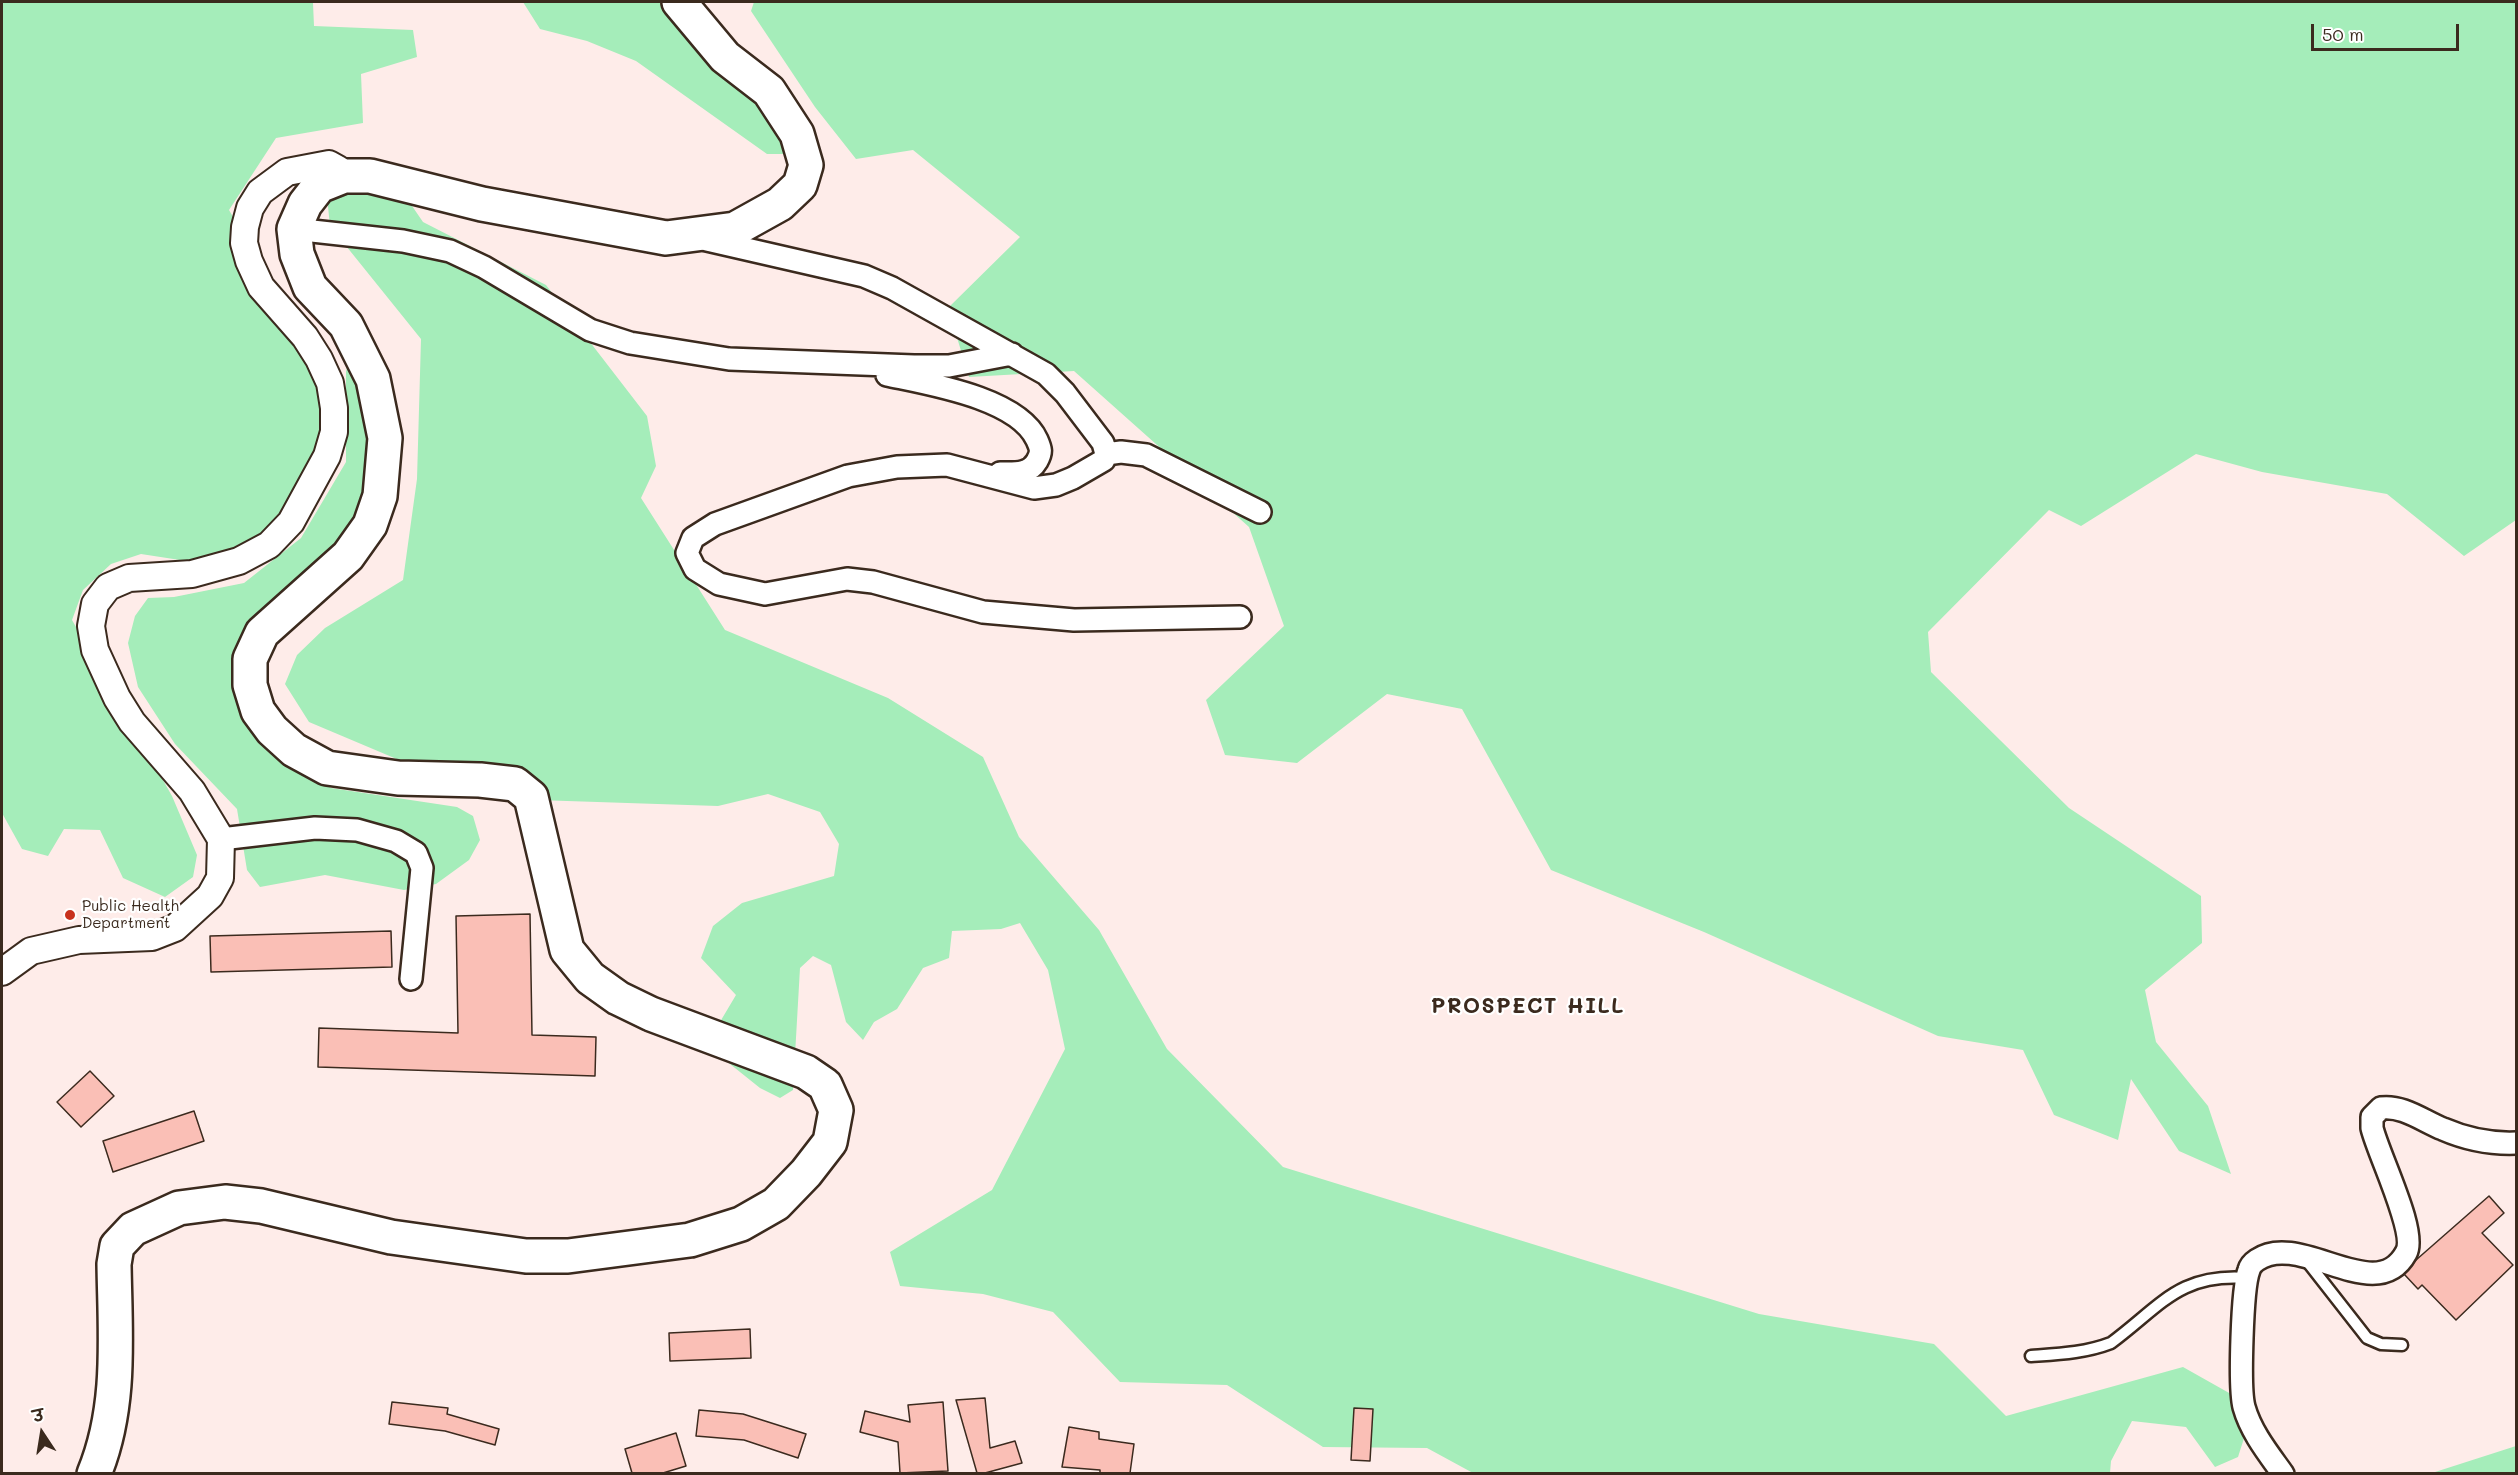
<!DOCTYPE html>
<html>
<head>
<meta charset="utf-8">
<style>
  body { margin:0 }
  #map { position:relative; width:2518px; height:1475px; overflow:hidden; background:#feece9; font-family:Mali,"Playpen Sans Deva",sans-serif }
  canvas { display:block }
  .frame { position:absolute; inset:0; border:3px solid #3b2a1e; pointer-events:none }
  .north { position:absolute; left:12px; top:1403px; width:60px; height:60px; -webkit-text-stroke:4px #fff; paint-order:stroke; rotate:348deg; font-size:16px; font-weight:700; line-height:24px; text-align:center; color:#3b2a1e }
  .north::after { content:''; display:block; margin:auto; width:21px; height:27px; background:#3b2a1e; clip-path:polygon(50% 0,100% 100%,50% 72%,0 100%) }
  .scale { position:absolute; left:2311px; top:24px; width:148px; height:27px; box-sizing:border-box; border:3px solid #3b2a1e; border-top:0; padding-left:8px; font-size:18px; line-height:21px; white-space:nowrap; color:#3b2a1e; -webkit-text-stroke:4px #fff; paint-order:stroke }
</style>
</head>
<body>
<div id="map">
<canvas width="2518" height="1475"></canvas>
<div class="frame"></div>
<div class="north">उ</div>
<div class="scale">50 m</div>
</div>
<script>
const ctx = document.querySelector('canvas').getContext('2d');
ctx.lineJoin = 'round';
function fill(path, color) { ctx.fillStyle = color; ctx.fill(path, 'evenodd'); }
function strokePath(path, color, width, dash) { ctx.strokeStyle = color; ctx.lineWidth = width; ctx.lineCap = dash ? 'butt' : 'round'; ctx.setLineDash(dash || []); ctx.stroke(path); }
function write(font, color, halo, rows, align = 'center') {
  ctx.font = font + ' Mali,sans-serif'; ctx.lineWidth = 4.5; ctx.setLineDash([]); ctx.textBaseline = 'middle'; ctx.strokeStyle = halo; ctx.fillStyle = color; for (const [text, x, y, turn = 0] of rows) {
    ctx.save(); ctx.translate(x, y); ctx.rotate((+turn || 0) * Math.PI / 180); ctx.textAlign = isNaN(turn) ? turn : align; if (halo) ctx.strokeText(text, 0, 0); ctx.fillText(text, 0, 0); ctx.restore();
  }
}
fill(new Path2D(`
  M2,2H317L313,3L314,26L413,30L417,57L361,74L363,123L276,138L229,210L271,281L319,382L322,444L281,513L247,552L206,564L141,554L111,564L83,590L72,620L172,796L197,855L193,877L165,897L123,878L100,830L64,829L48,856L22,849L2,813Z
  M523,2H667V16L735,49L791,154H767L636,61L587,41L540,29Z
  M754,2H2516V520L2464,556L2387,494L2262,472L2196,454L2081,526L2049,510L1928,632L1931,672L2069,808L2201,896L2202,943L2145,990L2156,1042L2208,1106L2231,1174L2179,1151L2131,1079L2118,1140L2054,1115L2023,1050L1938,1036L1704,932L1551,870L1462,709L1387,694L1297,763L1225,755L1206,700L1284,626L1249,527L1074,371L969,377L948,308L1020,237L913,150L856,159L815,107L751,11Z
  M361,157L386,168L423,222L546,285L647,416L656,466L641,498L725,630L888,698L983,757L1019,837L1099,930L1167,1049L1283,1167L1759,1314L1934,1344L2006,1416L2183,1367L2254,1407L2238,1457L2215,1467L2186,1427L2132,1421L2111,1461L2110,1473H1473L1427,1448L1323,1447L1227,1385L1120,1382L1053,1312L983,1294L900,1286L890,1252L992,1190L1065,1049L1048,970L1020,923L1001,929L952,931L949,958L923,968L897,1009L874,1022L863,1040L846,1022L831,965L813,956L800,968L793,1090L780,1098L760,1088L720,1056L714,1032L736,995L701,958L713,926L742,903L834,876L839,844L820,812L768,794L718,806L537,800L399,760L309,722L285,684L297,655L325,628L403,580L417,479L421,339L330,226L324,167L337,160Z
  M350,352L388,397L365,531L310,613L244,633L240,684L254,734L331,788L457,807L473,816L480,840L469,860L436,884L404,890L325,875L260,887L247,870L237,809L175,744L138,687L128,643L135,616L148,598L174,597L244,583L301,538L346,462V372Z
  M2516,1446V1473H2432Z`), '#a5edba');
const building = new Path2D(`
  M530,914L532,1035L596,1037L595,1076L318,1067L319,1028L458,1033L456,916Z
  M391,931L392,967L211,972L210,936Z
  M90,1071L114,1096L81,1127L57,1102Z
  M194,1111L204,1141L113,1172L103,1141Z
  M2489,1196L2504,1213L2482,1233L2513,1265L2456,1320L2422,1285L2418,1289L2404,1274L2416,1260Z
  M750,1329L751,1358L670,1361L669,1333Z
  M985,1398L990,1448L1015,1441L1022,1463L985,1473H977L956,1400Z
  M392,1402L448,1408L447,1414L499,1429L495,1445L445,1431L389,1424Z
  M943,1402L948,1471L900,1473L898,1442L860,1432L865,1411L910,1422L908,1405Z
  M1354,1408L1373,1409L1370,1461L1351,1460Z
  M699,1410L743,1414L806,1434L798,1458L744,1440L696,1436Z
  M1069,1427L1099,1432V1439L1134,1444L1130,1473H1100V1470L1062,1467Z
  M676,1433L686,1466L663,1473H632L625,1449Z`);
fill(building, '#fabfb6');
strokePath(building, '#3b2a1e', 1.5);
const service = new Path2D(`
  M2306,1260L2367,1338L2381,1344L2402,1345
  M2031,1356C2059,1354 2085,1353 2111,1343C2161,1306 2179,1273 2247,1278`);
const minor = new Path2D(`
  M294,229L403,241L450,251L484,267L590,330L630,343L729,359L914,366H949L1012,354
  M707,240L864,276L892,288L1046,374L1065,393L1103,443L1106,454L1104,460L1073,478L1056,485L1034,488L947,465L897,467L848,476L715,524L693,538L687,553L695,569L719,584L765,594L847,579L873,582L983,612L1074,620L1240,617
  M887,375C929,384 1018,398 1037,440C1041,449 1042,452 1037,461C1029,475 1014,473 1000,473
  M1106,454L1121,452L1146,455L1260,512
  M221,839L315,828L357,830L396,841L416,853L422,868L411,979
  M2283,1474C2268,1453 2251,1432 2244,1407C2239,1388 2242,1288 2249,1270C2250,1266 2254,1262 2257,1260C2300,1230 2376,1308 2406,1253C2418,1233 2378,1154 2372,1128V1117L2381,1108C2403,1105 2423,1121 2443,1129C2466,1139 2491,1144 2516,1143`);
const tertiary = new Path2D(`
  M2,972L31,951L79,940L152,937L175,928L210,896L220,878L221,839L192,791L132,722L117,698L95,650L91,626L95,604L108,587L129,578L192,574L239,561L269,545L291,522L327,456L334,432V408L330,383L319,359L305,337L261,287L249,261L244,243L245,227L250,208L260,192L287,172L329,164L338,169L344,176`);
const trunk = new Path2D(`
  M94,1474C122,1407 115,1334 114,1264L117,1246L133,1229L179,1208L225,1202L261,1206L391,1237L526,1256H568L690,1240L741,1224L776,1204L806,1173L830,1142L836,1110L825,1085L806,1072L651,1014L618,998L590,978L567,950L531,797L515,784L480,780L398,778L327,768L294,750L272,730L258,711L250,685V659L262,633L348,556L370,525L380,496L385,438L373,379L346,325L310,287L297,254L294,229L305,204L319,186L344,176H370L482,204L666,238L735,229L780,204L800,185L806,165L797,134L769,91L725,57L679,2`);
strokePath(service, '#3b2a1e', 15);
strokePath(minor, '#3b2a1e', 26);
strokePath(tertiary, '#3b2a1e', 30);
strokePath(trunk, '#3b2a1e', 38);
strokePath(service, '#fff', 10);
strokePath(minor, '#fff', 21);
strokePath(tertiary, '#fff', 26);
strokePath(trunk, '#fff', 33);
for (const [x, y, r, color] of [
  [70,915,6,"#c8321e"]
]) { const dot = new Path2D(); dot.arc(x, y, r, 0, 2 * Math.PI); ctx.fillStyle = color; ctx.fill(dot); strokePath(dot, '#fff', 2); }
write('15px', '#3b2a1e', '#fff', [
  ["Public Health",82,906],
  ["Department",82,923]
], 'left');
ctx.letterSpacing = '1.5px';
write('bold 21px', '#3b2a1e', '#fff', [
  ["PROSPECT HILL",1528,1007]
]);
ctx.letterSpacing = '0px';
</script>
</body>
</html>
